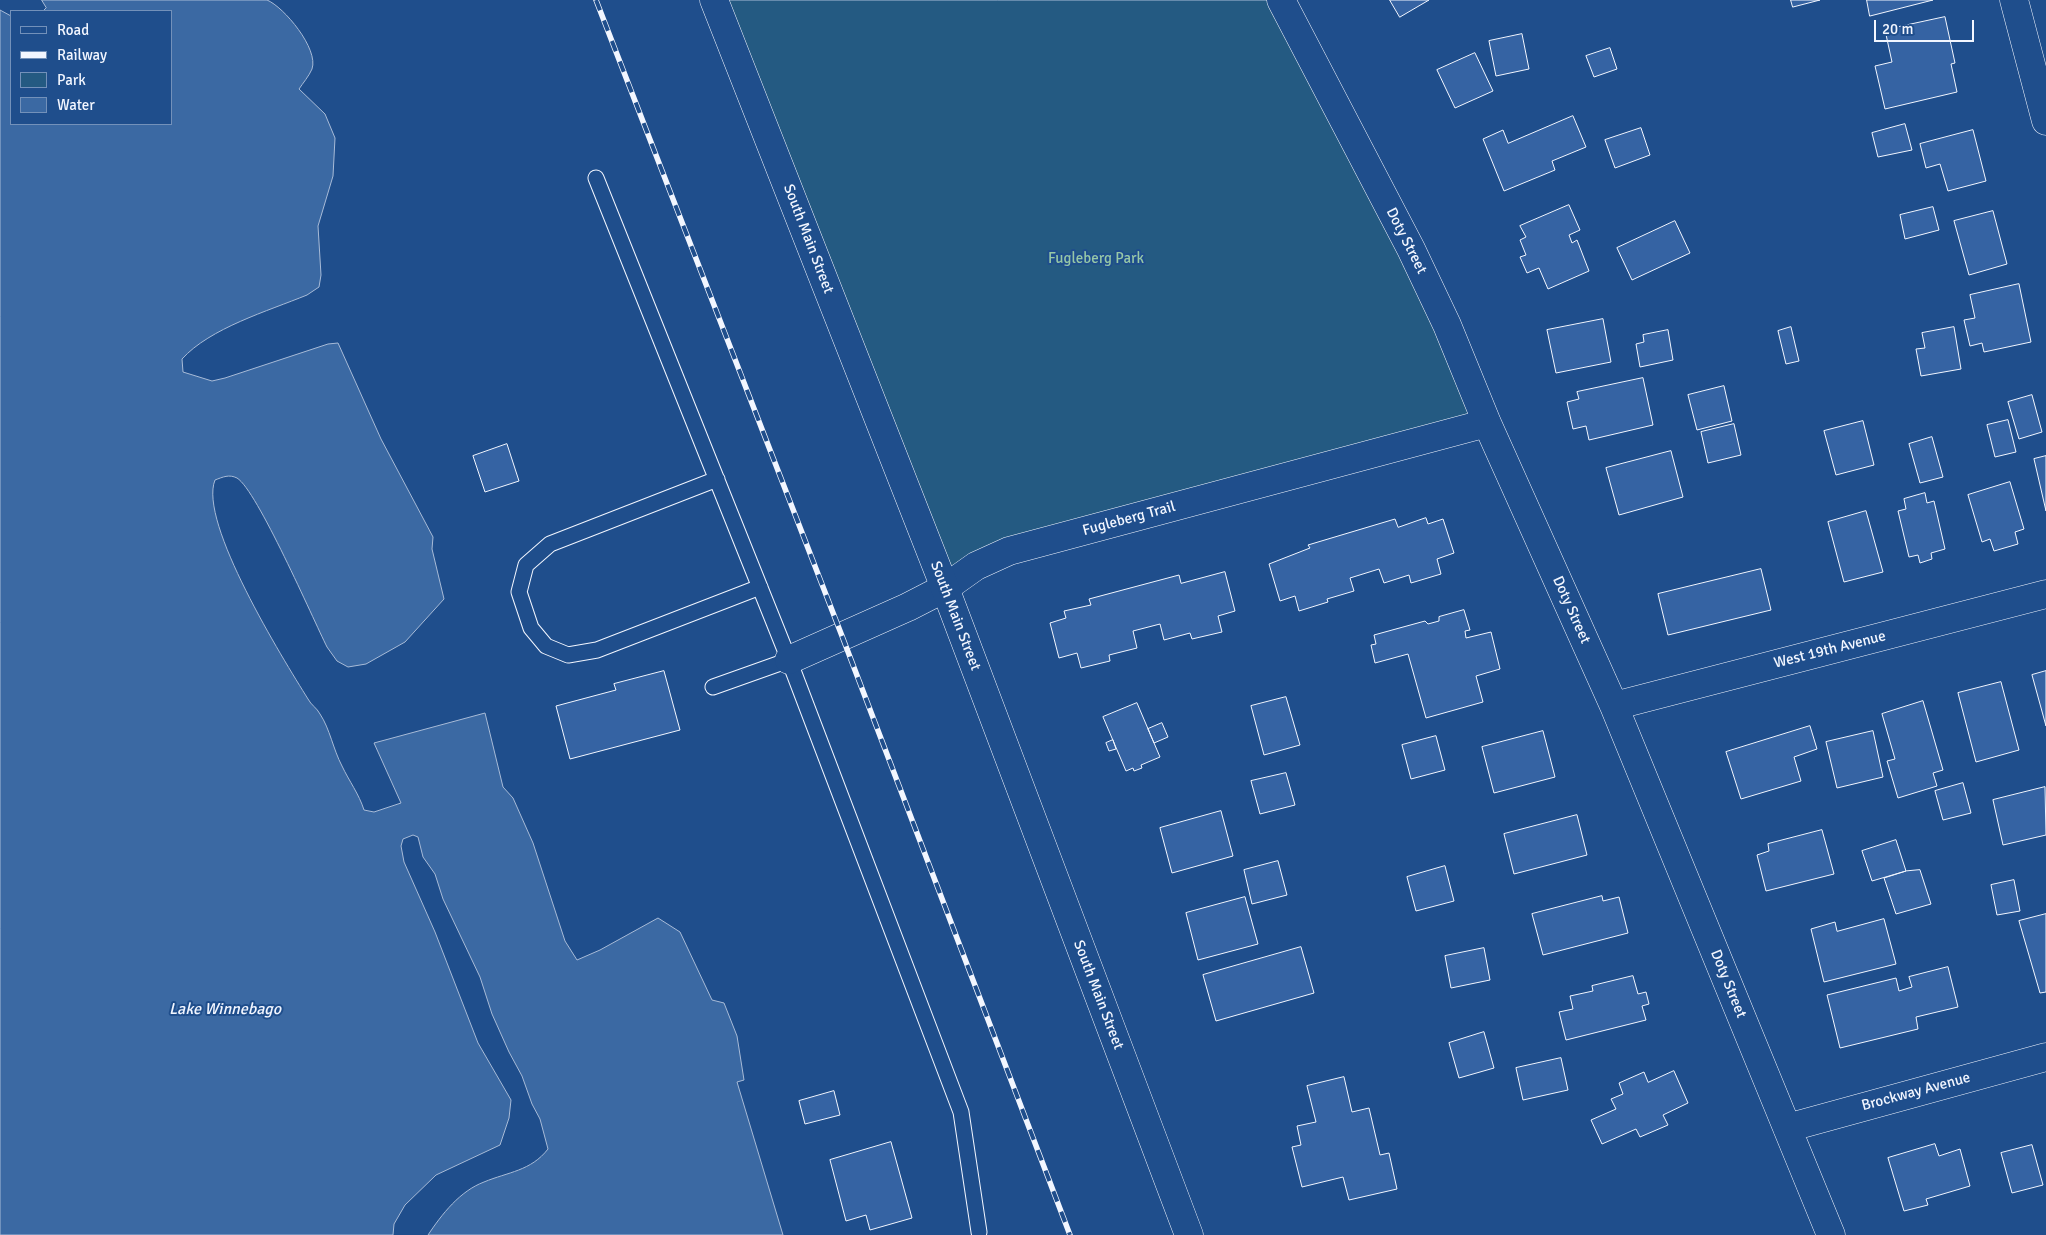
<!DOCTYPE html>
<html>
<head>
<meta charset="utf-8">
<style>
  body { margin:0 }
  #map { position:relative; width:2046px; height:1235px; overflow:hidden; background:#1f4e8c; font-family:Signika,sans-serif }
  canvas { display:block }
  .legend { position:absolute; left:10px; top:10px; width:162px; height:115px; box-sizing:border-box; background:#1f4e8c; border:1px solid #7391ba; margin:0; padding:6px 9px; list-style:none; font-size:15px; color:#f2f6ff }
  .legend li { display:flex; align-items:center; gap:10px; height:25px }
  .legend b { width:25px; border:1px solid #7391ba }
  .scale { position:absolute; left:1874px; top:20px; width:100px; height:22px; box-sizing:border-box; border:2px solid #f2f6ff; border-top:0; padding-left:6px; font-size:15px; line-height:18px; white-space:nowrap; color:#f2f6ff; -webkit-text-stroke:4px #1f4e8c; paint-order:stroke }
</style>
</head>
<body>
<div id="map">
<canvas width="2046" height="1235"></canvas>
<ul class="legend">
<li><b style="height:6px;background:#1f4e8c"></b>Road</li>
<li><b style="height:6px;background:#f2f6ff"></b>Railway</li>
<li><b style="height:14px;background:#245a82"></b>Park</li>
<li><b style="height:14px;background:#3b69a3"></b>Water</li>
</ul>
<div class="scale">20 m</div>
</div>
<script>
const ctx = document.querySelector('canvas').getContext('2d');
ctx.lineJoin = 'round';
function fill(path, color) { ctx.fillStyle = color; ctx.fill(path, 'evenodd'); }
function strokePath(path, color, width, dash) { ctx.strokeStyle = color; ctx.lineWidth = width; ctx.lineCap = dash ? 'butt' : 'round'; ctx.setLineDash(dash || []); ctx.stroke(path); }
function write(font, color, halo, rows, align = 'center') {
  ctx.font = font + ' Signika,sans-serif'; ctx.lineWidth = 4; ctx.setLineDash([]); ctx.textBaseline = 'middle'; ctx.strokeStyle = halo; ctx.fillStyle = color; for (const [text, x, y, turn = 0] of rows) {
    ctx.save(); ctx.translate(x, y); ctx.rotate((+turn || 0) * Math.PI / 180); ctx.textAlign = isNaN(turn) ? turn : align; if (halo) ctx.strokeText(text, 0, 0); ctx.fillText(text, 0, 0); ctx.restore();
  }
}
const green = new Path2D(`
  M714,0H1281L1487,423L1009,551L945,588Z`);
fill(green, '#245a82');
strokePath(green, '#a8bbd7', 1);
const water = new Path2D(`
  M42,0H267C284,7 319,49 312,69C309,76 303,83 299,89L325,114L335,138L333,176L318,226L321,275L319,287L307,295C268,311 210,328 182,359L183,372L212,381L225,378L328,344L338,343L381,439L433,537L432,549L444,599L405,642L366,664L348,667L337,661L327,647C313,619 257,490 237,478C229,474 223,477 215,480C198,522 283,659 308,699C311,705 317,708 320,714C330,729 333,749 342,766C349,781 359,794 364,810L374,812L401,803L374,743L485,713L503,787L513,798L533,843L565,941L577,960L600,950L658,918L680,932L712,1000L724,1003L737,1036L744,1080L737,1082L783,1235H428C442,1214 460,1191 484,1182C508,1172 531,1171 548,1149L540,1119L532,1104L522,1076L509,1052L492,1014L480,977L443,899L435,874L423,857L418,837L413,835L403,839L401,846L404,862L435,932L478,1043L511,1100L509,1118L500,1145L436,1175L405,1205L394,1224L393,1235H0V10L11,16V124H171V11H43L46,8Z`);
fill(water, '#3b69a3');
strokePath(water, '#a8bbd7', 1);
const building = new Path2D(`
  M1390,0H1429L1400,17Z
  M1791,0H1820L1793,7Z
  M1867,0H1933L1870,16Z
  M1945,17L1955,63L1951,64L1957,92L1885,109L1875,66L1892,62L1885,30Z
  M1522,34L1529,69L1496,76L1489,41Z
  M1610,48L1617,69L1594,77L1586,56Z
  M1475,53L1493,91L1455,108L1437,70Z
  M1573,116L1586,147L1552,161L1555,170L1504,191L1483,139L1503,130L1508,143Z
  M1905,124L1912,150L1878,157L1872,133Z
  M1641,128L1650,155L1615,168L1605,140Z
  M1973,130L1986,181L1948,191L1940,164L1926,168L1920,144Z
  M1569,205L1580,230L1569,235L1572,243L1577,240L1589,271L1548,289L1539,268L1527,273L1520,257L1526,255L1520,240L1526,237L1520,226Z
  M1933,207L1939,230L1905,239L1900,215Z
  M1993,211L2007,264L1969,275L1954,221Z
  M1675,221L1690,253L1632,280L1617,248Z
  M2019,284L2031,342L1984,352L1982,343L1970,346L1964,320L1975,318L1970,295Z
  M1603,319L1611,362L1556,373L1547,330Z
  M1791,327L1799,361L1786,364L1778,331Z
  M1954,327L1961,369L1921,376L1916,349L1925,348L1922,333Z
  M1668,330L1673,360L1640,367L1636,344L1644,342L1643,335Z
  M1643,378L1653,425L1589,440L1586,426L1573,429L1567,402L1579,399L1577,392Z
  M1724,386L1732,421L1697,430L1688,395Z
  M2032,395L2042,432L2019,439L2008,402Z
  M2008,420L2016,452L1995,457L1987,425Z
  M1863,421L1874,465L1836,475L1824,431Z
  M1734,424L1741,455L1708,463L1701,432Z
  M1932,437L1943,477L1920,483L1909,444Z
  M507,444L519,481L485,492L473,456Z
  M1671,451L1683,497L1619,515L1606,468Z
  M2046,456V511L2034,459Z
  M2010,482L2024,529L2015,532L2018,544L1994,551L1990,539L1982,542L1968,495Z
  M1925,493L1927,503L1934,501L1945,549L1931,553L1932,559L1920,563L1918,555L1909,557L1898,511L1906,509L1904,499Z
  M1866,511L1883,572L1844,582L1828,522Z
  M1426,518L1428,524L1443,519L1454,553L1437,559L1441,574L1411,583L1409,575L1384,583L1379,569L1350,578L1354,591L1327,599L1328,602L1299,611L1295,596L1280,601L1269,564L1310,548L1308,545L1395,519L1398,527Z
  M1761,569L1771,610L1668,635L1658,594Z
  M1225,572L1235,611L1218,616L1222,632L1192,639L1190,633L1164,640L1160,624L1133,631L1137,648L1109,655L1110,661L1081,668L1077,653L1059,658L1050,623L1066,618L1064,611L1091,605L1089,599L1179,575L1181,583Z
  M1464,610L1470,630L1465,631L1466,638L1491,632L1500,669L1476,676L1483,702L1426,718L1408,654L1375,663L1371,645L1376,644L1374,635L1425,621L1428,624L1439,621V617Z
  M664,671L680,730L570,759L556,706L616,690L614,684Z
  M2046,671V726L2032,675Z
  M2001,682L2019,750L1976,762L1958,693Z
  M1286,697L1300,745L1264,755L1251,706Z
  M1923,701L1943,770L1933,773L1937,786L1898,798L1887,761L1895,759L1882,714Z
  M1137,703L1160,757L1141,765L1142,768L1134,771L1133,768L1126,771L1103,717Z
  M1162,723L1168,737L1154,743L1148,729Z
  M1810,726L1817,749L1794,757L1801,781L1741,799L1726,752Z
  M1543,731L1555,777L1494,793L1482,747Z
  M1873,731L1883,777L1837,788L1826,742Z
  M1436,736L1445,770L1411,779L1402,745Z
  M1113,740L1116,749L1109,751L1106,743Z
  M1286,773L1295,805L1260,814L1251,781Z
  M1963,783L1971,813L1943,820L1935,791Z
  M2045,787L2046,835L2003,845L1993,800Z
  M1221,811L1233,856L1172,873L1160,828Z
  M1577,815L1587,855L1514,874L1504,834Z
  M1822,830L1834,874L1766,891L1757,855L1769,851L1768,844Z
  M1896,840L1906,871L1872,881L1862,851Z
  M1278,861L1287,895L1252,904L1244,870Z
  M1445,866L1454,901L1416,911L1407,877Z
  M1920,870L1931,904L1896,914L1884,878L1906,871Z
  M2014,880L2020,911L1997,915L1991,885Z
  M1602,896L1603,901L1619,897L1628,933L1543,955L1532,914Z
  M1245,897L1258,944L1198,960L1186,913Z
  M2046,914V992L2040,993L2019,921Z
  M1884,919L1896,964L1824,982L1811,929L1835,922L1837,931Z
  M1301,947L1314,993L1216,1021L1203,975Z
  M1484,948L1490,980L1451,988L1445,956Z
  M1948,967L1958,1007L1916,1017L1918,1029L1840,1048L1827,995L1896,978L1899,991L1912,987L1909,977Z
  M1633,976L1638,994L1646,992L1649,1004L1642,1006L1646,1020L1566,1040L1559,1012L1573,1009L1570,996L1593,991L1592,986Z
  M1484,1032L1494,1068L1459,1078L1449,1043Z
  M1561,1058L1568,1090L1523,1100L1516,1068Z
  M1674,1071L1688,1103L1663,1115L1668,1125L1640,1137L1636,1129L1602,1144L1591,1120L1616,1109L1611,1099L1623,1094L1619,1083L1644,1072L1648,1082Z
  M1344,1077L1352,1112L1369,1108L1380,1155L1389,1153L1397,1189L1349,1200L1343,1177L1302,1187L1292,1147L1301,1145L1297,1126L1316,1122L1307,1086Z
  M834,1091L840,1115L805,1124L799,1101Z
  M891,1142L912,1218L870,1230L866,1215L846,1221L830,1160Z
  M1935,1144L1939,1156L1960,1149L1970,1186L1926,1199L1928,1205L1904,1211L1888,1158Z
  M2032,1145L2043,1185L2012,1193L2001,1153Z`);
fill(building, '#3563a3');
strokePath(building, '#f2f6ff', 1);
const service = new Path2D(`
  M596,178L789,660L961,1112L979,1232
  M717,479L550,544L526,565L519,592L531,628L546,646L568,655L597,650L760,587
  M713,687L789,660`);
const minor = new Path2D(`
  M1281,0L1411,249L1447,325L1487,423L1614,706L1831,1235
  M2014,0L2046,121
  M789,660L908,607L945,588L976,566L1009,551L1487,423
  M1614,706L2046,594
  M1787,1128L2046,1057`);
const primary = new Path2D(`
  M714,0L945,588L1189,1235`);
strokePath(service, '#f2f6ff', 17);
strokePath(minor, '#f2f6ff', 29);
strokePath(primary, '#f2f6ff', 29);
strokePath(service, '#1f4e8c', 15);
strokePath(minor, '#1f4e8c', 28);
strokePath(primary, '#1f4e8c', 28);
const rail = new Path2D(`
  M596,0L842,636L1070,1235`);
strokePath(rail, '#f2f6ff', 5.5);
strokePath(rail, '#1f4e8c', 4, [11]);
write('15px', '#f2f6ff', '#1f4e8c', [
  ["South Main Street",808,239,69],
  ["Doty Street",1406,241,63],
  ["Fugleberg Trail",1129,519,-15],
  ["Doty Street",1571,610,66],
  ["South Main Street",955,616,69],
  ["West 19th Avenue",1830,650,-14],
  ["Doty Street",1728,984,68],
  ["South Main Street",1098,995,69],
  ["Brockway Avenue",1916,1092,-15]
]);
write('15px', '#97c8a6', '#1f4e8c', [
  ["Fugleberg Park",1096,259]
]);
write('italic 16px', '#f2f6ff', '#1f4e8c', [
  ["Lake Winnebago",225,1010]
]);
</script>
</body>
</html>
